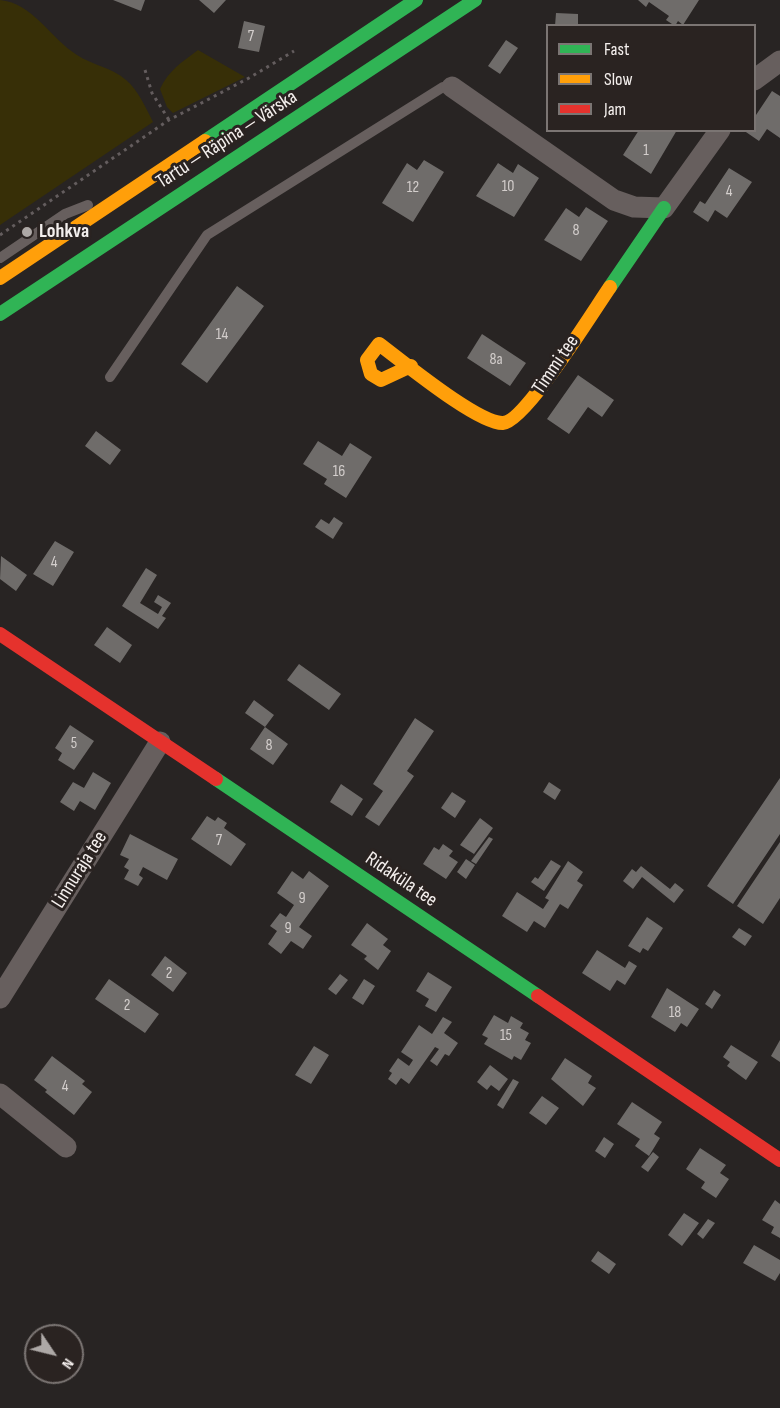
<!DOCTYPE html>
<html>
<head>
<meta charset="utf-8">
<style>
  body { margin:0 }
  #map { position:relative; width:780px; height:1408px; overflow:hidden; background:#282423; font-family:"Sofia Sans Condensed",sans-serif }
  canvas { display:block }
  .legend { position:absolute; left:546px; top:24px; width:210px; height:108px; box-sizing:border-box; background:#2a2321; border:2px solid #7b7573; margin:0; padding:8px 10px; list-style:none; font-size:18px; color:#f4efed }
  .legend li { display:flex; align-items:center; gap:12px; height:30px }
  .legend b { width:30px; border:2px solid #7b7573 }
  .north { position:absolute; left:24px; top:1324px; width:60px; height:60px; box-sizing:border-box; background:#2a2321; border:2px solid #7b7573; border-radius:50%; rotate:125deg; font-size:16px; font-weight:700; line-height:24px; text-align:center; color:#f4efed }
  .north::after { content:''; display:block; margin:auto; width:21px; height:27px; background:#ada8a6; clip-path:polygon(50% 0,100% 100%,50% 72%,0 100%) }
</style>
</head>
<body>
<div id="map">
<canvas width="780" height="1408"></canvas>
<ul class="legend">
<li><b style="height:8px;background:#30b455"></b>Fast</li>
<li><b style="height:8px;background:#ff9f0a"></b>Slow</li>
<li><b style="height:8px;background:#e5322d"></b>Jam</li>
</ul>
<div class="north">N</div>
</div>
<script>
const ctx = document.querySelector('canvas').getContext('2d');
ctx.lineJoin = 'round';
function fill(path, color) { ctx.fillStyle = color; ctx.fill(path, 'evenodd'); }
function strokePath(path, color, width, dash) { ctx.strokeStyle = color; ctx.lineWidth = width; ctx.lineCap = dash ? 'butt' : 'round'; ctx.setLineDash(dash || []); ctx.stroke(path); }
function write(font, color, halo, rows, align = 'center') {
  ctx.font = font + ' "Sofia Sans Condensed",sans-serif'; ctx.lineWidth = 6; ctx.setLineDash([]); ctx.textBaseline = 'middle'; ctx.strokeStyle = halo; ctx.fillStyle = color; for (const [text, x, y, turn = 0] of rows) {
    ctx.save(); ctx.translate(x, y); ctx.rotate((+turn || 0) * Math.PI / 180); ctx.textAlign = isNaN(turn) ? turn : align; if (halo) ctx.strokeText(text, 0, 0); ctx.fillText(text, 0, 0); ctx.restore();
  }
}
fill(new Path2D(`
  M0,0C33,3 50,38 77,55C92,65 111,67 126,80C138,90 146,108 153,122L0,225Z
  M198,50L245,77L173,113L167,107L160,89C168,71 182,62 198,50Z`), '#372f07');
fill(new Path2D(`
  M113,0H145L141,11Z
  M199,0H226L214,13Z
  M638,0H699L683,25L678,21L675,26L666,20L669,16L649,2L646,7Z
  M556,13L578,14V26H555Z
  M244,21L265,26L259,52L238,48Z
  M506,40L518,48L500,74L488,66Z
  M772,91L780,96V138L767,129L759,141L743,130H754V118Z
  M639,130H677L651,174L623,155Z
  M424,160L444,172L413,222L382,203L407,163L417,170Z
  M498,163L513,173L518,164L539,178L514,217L476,196Z
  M729,168L752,182L727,218L715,210L708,222L693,212L700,201L705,204Z
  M586,207L608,221L581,261L544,240L566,208L579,217Z
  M237,286L264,306L207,383L181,364Z
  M482,334L526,363L510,386L467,358Z
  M578,375L614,400L602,417L588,407L569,434L547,419Z
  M96,431L121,450L110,465L85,446Z
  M318,441L342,456L350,443L372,457L346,498L324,484L327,479L303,464Z
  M334,517L343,523L333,539L315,527L321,519L329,524Z
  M55,541L74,552L53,586L33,574Z
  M1,556L27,575L16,591L0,579Z
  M146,568L157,575L140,603L158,614L162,607L154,602L158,595L171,603L162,616L166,618L158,629L122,606Z
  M107,627L132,645L120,663L94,645Z
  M299,664L341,694L329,710L287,680Z
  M254,700L274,715L265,727L245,713Z
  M415,718L434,731L407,771L414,776L379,826L365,817L383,791L373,784Z
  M70,725L94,741L74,770L58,760L62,753L55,748Z
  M265,727L288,744L273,765L250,749Z
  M93,772L111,783L95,810L80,801L74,811L60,802L73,782L84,788Z
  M780,778V834L733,904L707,886Z
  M549,782L561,790L555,800L543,792Z
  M341,784L363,799L352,816L330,802Z
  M452,792L466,801L455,818L441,808Z
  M207,816L215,821L218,817L227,823L224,828L246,844L231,866L191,839Z
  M480,818L493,828L474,854L460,845Z
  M130,834L178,859L167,880L143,867L139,875L143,878L138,886L124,879L129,870L124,867L129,859L120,855Z
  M489,837L493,839L476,864L471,861Z
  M780,842V898L763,924L737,906Z
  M443,844L453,851L449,856L458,862L446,879L423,864L434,847L439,850Z
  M466,859L475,865L466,879L457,872Z
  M551,860L561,866L544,891L531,882L535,877L538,879Z
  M568,861L583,872L577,881L583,885L568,909L560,904L545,928L534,921L527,932L502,916L517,892L543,909L549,900L545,898Z
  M641,866L670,889L675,883L684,890L674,903L642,877L633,889L623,881L632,869L636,872Z
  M292,871L303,879L309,871L329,886L299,927L312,936L303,949L291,941L281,954L268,944L277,931L270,926L280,913L286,917L294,905L277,893Z
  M647,917L663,928L648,951L643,948L640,953L628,946Z
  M367,923L388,939L383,945L391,951L378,970L364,959L367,956L351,945Z
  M739,928L752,936L745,946L732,937Z
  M597,950L625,968L629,961L637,966L625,985L617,980L610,991L582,973Z
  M165,956L187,973L173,992L151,975Z
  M428,972L452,987L436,1012L425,1006L429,999L416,991Z
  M340,974L348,980L336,995L328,989Z
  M109,979L159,1014L145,1033L95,999Z
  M364,979L375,986L363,1005L352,998Z
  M667,988L699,1009L687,1027L681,1023L675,1032L651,1017Z
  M714,990L721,995L712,1009L705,1004Z
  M494,1015L508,1023L511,1016L523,1023L520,1028L529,1033L525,1040L531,1043L521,1060L514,1056L512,1060L484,1044L488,1038L482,1035Z
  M443,1017L452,1022L444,1033L458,1043L449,1056L445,1054L437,1066L430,1061L439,1049L435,1047L409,1084L401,1078L396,1085L388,1079L392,1073L389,1071L398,1058L409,1066L413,1060L401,1052L419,1025L432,1034Z
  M780,1040V1062L771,1056Z
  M731,1045L758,1062L746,1080L727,1066L730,1062L723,1057Z
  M314,1046L329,1055L311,1084L295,1075Z
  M52,1056L85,1081L82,1084L92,1092L74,1115L45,1092L47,1090L34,1080Z
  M565,1058L592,1076L588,1083L596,1088L583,1106L551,1079Z
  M490,1065L508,1079L499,1091L491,1085L487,1090L477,1082Z
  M513,1079L519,1082L503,1109L497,1105Z
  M542,1096L559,1108L546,1125L529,1113Z
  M632,1102L662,1122L654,1134L660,1138L649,1156L635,1146L640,1139L617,1124Z
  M604,1137L614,1144L605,1158L595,1151Z
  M700,1148L726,1165L720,1173L729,1179L716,1198L701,1188L705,1182L686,1169Z
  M653,1152L659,1157L648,1172L641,1167Z
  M775,1200L780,1204V1238L771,1233L774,1227L762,1220Z
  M684,1213L699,1223L682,1246L668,1235Z
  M708,1219L715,1223L703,1239L697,1234Z
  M754,1245L780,1260V1273L775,1281L743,1263Z
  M598,1251L616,1264L609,1274L591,1261Z`), '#6f6c6a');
strokePath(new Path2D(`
  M145,70L152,93L169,120
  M0,235L169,120L249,78L294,51`), '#645d5e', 3, [3, 4.5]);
strokePath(new Path2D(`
  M0,258L65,214L88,205
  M110,377L207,235L443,87H452`), '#675f5e', 10);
strokePath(new Path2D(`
  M754,80L780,61
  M452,87L614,200L634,207L664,208L720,130
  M0,998L160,742
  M0,1094L66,1147`), '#675f5e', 21);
strokePath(new Path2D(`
  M205,141L416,0
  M610,287L664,208
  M0,314L475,0
  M216,779L538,996`), '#30b455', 14);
strokePath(new Path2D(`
  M0,278L205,141
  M411,366L381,380L371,374L367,360L379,344C402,361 478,424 503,423C525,422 594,310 610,287`), '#ff9f0a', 14);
strokePath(new Path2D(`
  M0,634L216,779
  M538,996L780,1160`), '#e5322d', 14);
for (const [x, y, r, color] of [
  [27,232,6,"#ada8a6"]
]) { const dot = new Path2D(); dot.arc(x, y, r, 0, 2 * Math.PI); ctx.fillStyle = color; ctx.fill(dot); strokePath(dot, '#2a2321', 2); }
write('16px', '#d3cecc', null, [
  ["7",251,37],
  ["1",646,151],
  ["10",508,187],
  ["12",413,188],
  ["4",729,192],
  ["8",576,231],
  ["14",222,335],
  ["8a",496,360],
  ["16",339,472],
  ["4",54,563],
  ["5",74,744],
  ["8",269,746],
  ["7",219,841],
  ["9",302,899],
  ["9",288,929],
  ["2",169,974],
  ["2",127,1006],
  ["18",675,1013],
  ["15",506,1036],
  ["4",65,1087]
]);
write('20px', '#f4efed', '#2a2321', [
  ["Tartu — Räpina — Värska",227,140,-33],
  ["Timmi tee",556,365,-56],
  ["Linnuraja tee",80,870,-58],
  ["Ridaküla tee",401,880,34]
]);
write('bold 20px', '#f4efed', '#2a2321', [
  ["Lohkva",39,232]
], 'left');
</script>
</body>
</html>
